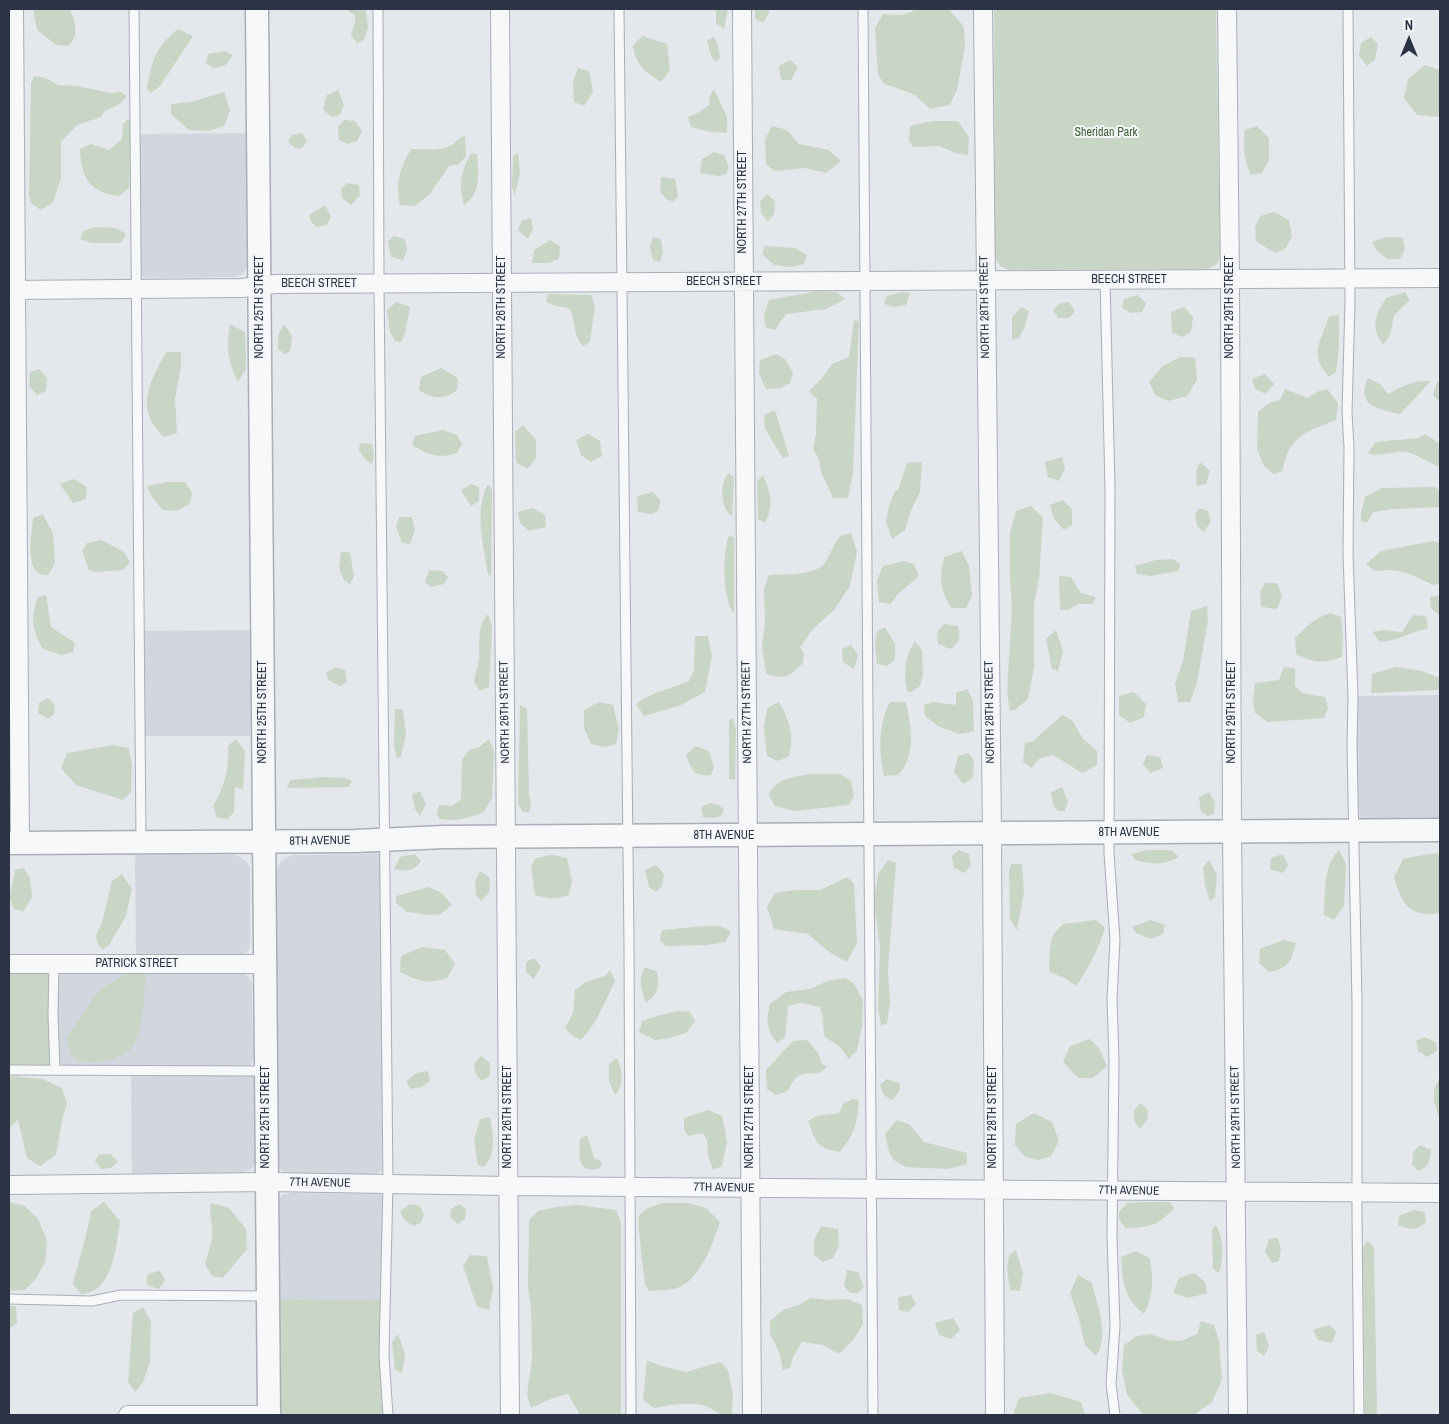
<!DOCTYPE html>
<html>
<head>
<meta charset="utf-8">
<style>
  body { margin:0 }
  #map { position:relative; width:1449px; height:1424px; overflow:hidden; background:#e4e7ec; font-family:"Archivo Narrow",sans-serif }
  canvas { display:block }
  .frame { position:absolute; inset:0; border:10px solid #2b3445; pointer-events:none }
  .north { position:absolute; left:1384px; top:15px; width:50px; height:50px; -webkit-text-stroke:4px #f4f6f9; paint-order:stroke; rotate:0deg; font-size:14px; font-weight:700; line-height:20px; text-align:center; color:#2b3445 }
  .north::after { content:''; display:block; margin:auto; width:18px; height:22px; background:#2b3445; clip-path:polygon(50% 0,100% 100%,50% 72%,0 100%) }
</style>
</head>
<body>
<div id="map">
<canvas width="1449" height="1424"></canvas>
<div class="frame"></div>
<div class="north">N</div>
</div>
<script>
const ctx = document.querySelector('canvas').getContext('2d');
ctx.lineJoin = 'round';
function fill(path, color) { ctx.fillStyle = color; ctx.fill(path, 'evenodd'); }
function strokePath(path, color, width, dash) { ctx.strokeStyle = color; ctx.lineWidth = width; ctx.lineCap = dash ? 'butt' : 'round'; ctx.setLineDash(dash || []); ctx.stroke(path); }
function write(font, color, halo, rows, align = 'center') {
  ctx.font = font + ' "Archivo Narrow",sans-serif'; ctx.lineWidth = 4; ctx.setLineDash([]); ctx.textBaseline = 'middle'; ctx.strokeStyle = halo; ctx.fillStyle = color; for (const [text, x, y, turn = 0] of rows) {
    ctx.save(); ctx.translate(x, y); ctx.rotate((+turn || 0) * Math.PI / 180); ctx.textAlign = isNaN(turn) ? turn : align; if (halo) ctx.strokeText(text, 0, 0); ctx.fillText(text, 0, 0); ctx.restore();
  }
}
fill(new Path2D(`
  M247,133L248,267L241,275L235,277L144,278L140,275L138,134Z
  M251,630L250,736H145L144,631Z
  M1440,695V820L1362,821L1360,818L1358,807L1355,743L1356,696Z
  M375,853L380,854L382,858V1170L374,1175L286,1173L281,1170L277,1161L275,872L281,861L292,855L362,854Z
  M135,855H234L241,857L246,861L250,867V948L245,954L241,956L136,957Z
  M243,972L251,980L252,985L253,1060L250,1065L244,1067L63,1066L58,1063L56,1014L59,976L61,973Z
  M131,1074L251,1075L254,1077L255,1161L253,1167L247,1171L240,1173H132Z
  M291,1193L381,1194L384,1197L382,1300L276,1299V1204L282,1195Z`), '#d2d6de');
fill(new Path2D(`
  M33,9H70C75,22 80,36 68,46L56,45L37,30Z
  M345,9H366L368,28L364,40L357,43L351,35L355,22V15Z
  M716,9H728L724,29L716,24Z
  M755,9H769V13L763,23L755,18Z
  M918,9H949L964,27L965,46L957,90L950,105L930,109L915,95L883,83L878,74L875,28L883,14L902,15Z
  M994,9H1216L1220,257C1218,265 1213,267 1205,269L1009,270L1000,266L995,258Z
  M178,29L193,36L160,86L151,93L147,89C151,61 156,47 178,29Z
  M642,36L667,44L670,70L661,82C645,72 636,65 633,46Z
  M714,37L718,46L720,59L715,62L710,53L707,40Z
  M1371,37L1378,44L1375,60L1367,66L1359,56L1361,43Z
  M225,51L233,55L226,65L214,68L206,63L208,54Z
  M790,60L798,67L791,80H782L780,76L779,66Z
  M1425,65L1440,70V115L1438,117L1417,115L1404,98L1408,79Z
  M578,68L589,71L593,92L584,106L574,102L573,81Z
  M34,76L46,78L58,85L77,86L111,93L121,92L127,96L120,104L105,111L101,117L77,125L61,142V178L53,202L41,210L31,203L29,195L31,83Z
  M714,89L727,117V133L711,132L691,127L688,117L698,113L709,105L710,96Z
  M338,90L344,105L340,115L331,117L323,109L327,95Z
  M224,92L230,111L224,126L209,131L189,130L171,114V104L191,102Z
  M128,119L132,125L129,188L119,196C90,193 81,177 80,149L91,144L109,150L122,139L123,124Z
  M344,120L355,121L362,131L357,141L347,144L339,140L338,127Z
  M932,121H958L969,137L968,155L955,153L940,146L913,147L909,141L910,126Z
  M772,126L787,130L799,144L829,150L841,161L826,173L805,168L774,171L766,164L765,139Z
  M1257,126L1269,138V160L1262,173L1251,175C1244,160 1243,147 1245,130Z
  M302,133L307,141L302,148H295L288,142L292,135Z
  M465,136L466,156L459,164L449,166L429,195L415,206L400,205C396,183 399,169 411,149C423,149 441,151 452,145C458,141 457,138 465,136Z
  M518,152L520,173L515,195L512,187L513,156Z
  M714,152L724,155L729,168L726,174L719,176L700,173L702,159Z
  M471,153L477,154C478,172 482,193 464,205C458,185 461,171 471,153Z
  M661,177L675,179L678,196L674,202L666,199L660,192Z
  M347,183L359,185L360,195L351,205L342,198L341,189Z
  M767,194L775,201L774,214L768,221L761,213L760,201Z
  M325,205L331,217L327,225L317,227L311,222L309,215Z
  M1274,212L1289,220L1292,237L1285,249L1275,253L1256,241L1255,227L1260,216Z
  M531,218L533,229L528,239L518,230L522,220Z
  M94,227L116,228L126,234L121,243H91L80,239L83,231Z
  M394,236L405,239L407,250L403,260L391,257L388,241Z
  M653,237L661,239L663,252L660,262L653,260L650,247Z
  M1387,237L1403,238L1405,249L1400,259H1388L1376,250L1372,242Z
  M550,240L560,246L559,259L549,263H532L534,250Z
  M765,246L795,248L807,255L804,264L790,267L774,265L762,254Z
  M818,291L837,292L845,299L826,309L786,314L775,330L766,328L764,315L769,300Z
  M901,292L910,293L906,305L893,307L884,304L887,296Z
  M1405,292L1410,300L1394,315L1390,335L1383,345C1370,325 1375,317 1386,298Z
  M548,294L591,295L595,306L590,342L583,346C571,333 578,323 569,308L556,306L546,302Z
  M1137,295L1146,303L1142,312L1131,313L1122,308L1124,299Z
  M396,302L410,307L405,333L401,342L395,341L390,332L387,310Z
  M1069,302L1075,311L1069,318H1058L1053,310L1060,303Z
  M1021,307L1029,311L1025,326L1019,338L1012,340V317Z
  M1184,307L1193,317L1191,331L1183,337L1172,333L1171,312Z
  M1339,315V346L1336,372L1329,377C1308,353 1321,343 1329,316Z
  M854,320L859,321L853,474L848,498H833L821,472L819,459L813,449L816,434L817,399L809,391L822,378L832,364L849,357Z
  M230,324L245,332L246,369L238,382C228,361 226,348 230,324Z
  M284,324L292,336L290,351L285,354L278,349V335Z
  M166,352H181V366L175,399L177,433L163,437C159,431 152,425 150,418C140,397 156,371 166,352Z
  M776,354L786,360L793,373L790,383L781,388L766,389L759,373L760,360Z
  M1180,357L1195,358L1197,380L1187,396L1168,401L1155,395L1149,382L1163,366Z
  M441,368L458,378L457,390C445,400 432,399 419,390L421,377Z
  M39,369L47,378L46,391L37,395L29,386L30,372Z
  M1265,374L1274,384L1266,394L1255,389L1252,379Z
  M1368,378L1380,384L1388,394C1402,386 1414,380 1431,381L1400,414C1379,409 1355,406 1368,378Z
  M1440,381V402L1433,395L1437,382Z
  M1285,389L1307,398L1319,391L1327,389L1338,403L1336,420C1307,431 1287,437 1283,471L1274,474L1264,466L1257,449L1258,412L1269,403L1280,400Z
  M775,410L789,456L783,458L765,429L764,415Z
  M523,425L536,440V459L527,469L516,462L515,432Z
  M443,430L457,435L462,444L457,453C438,459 429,455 412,445L415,436Z
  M588,434L600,441L602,456L591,462L581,455L576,440Z
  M1425,434L1440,444V466L1439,467C1430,463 1414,453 1406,452C1392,450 1381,458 1368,453L1376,442L1418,438Z
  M360,443L372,444L374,456L372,464L365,459L359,450Z
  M1062,457L1065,469L1059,481L1048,477L1045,462Z
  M922,462L920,492L910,513L905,530L892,539L886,522L889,506L895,491L898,490L907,463Z
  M1200,462L1210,471L1206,484L1197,486L1196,472Z
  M729,473L734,477L732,517C730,514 726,511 725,507C721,497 721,480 729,473Z
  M763,475C771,493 774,505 765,523L758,519L757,481Z
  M74,479L87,487L86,499L73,503L60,484Z
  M167,482H185L192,493L190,504L176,511L163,510L152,497L147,486Z
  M471,484L479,487V501L471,506L461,490Z
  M487,485L491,487L492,494L491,576L488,575C484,545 474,515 487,485Z
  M1435,487L1440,490V507L1393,509L1373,512L1368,522H1361V513L1365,497L1382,488Z
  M653,492L661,501L658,511L651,514L638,512L637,496Z
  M1063,500L1072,509V525L1064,530L1054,519L1050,505Z
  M1031,506L1043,518L1039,579L1034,604V667L1028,699L1015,710L1010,711L1007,693L1012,607L1010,580V533L1016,511Z
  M533,508L545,515L546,527L529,531L520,523L518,512Z
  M1199,508L1208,511L1211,521L1204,532L1197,526L1195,514Z
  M43,514L53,533L55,563L48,575C45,575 42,575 40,574C25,567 32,531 33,518Z
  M399,517H412L415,530L410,544L402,543L396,526Z
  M851,533L857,551L850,586L834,610L813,629L800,647L804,653L803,663C789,677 787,680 766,674L762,647L765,622L764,589L769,575C783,574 816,576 825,563C830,554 834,544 840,536Z
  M732,536L734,538V614C722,596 723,558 728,537Z
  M101,540L123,551L130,562L123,570L96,572L89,570L82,551L87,543Z
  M1433,541L1440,543V584L1434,585C1409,575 1405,568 1375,571L1366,564L1381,551Z
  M962,551L969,566L972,596L966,608H951C940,587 939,581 944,557Z
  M341,552H350L354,577L350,584L343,579L339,567Z
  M1173,559L1180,564L1179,571L1150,576L1137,574L1135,566L1156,560Z
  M904,561L914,564L919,576L898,594L891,604L879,602L877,580L883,566Z
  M429,570L443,571L448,577L444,584L431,587L425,582Z
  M1059,576L1071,577L1081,593L1096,597L1093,604H1078L1068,610H1060Z
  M1265,583H1277L1282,596L1277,609L1268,608L1261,606L1260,592Z
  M46,595L51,627L75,643L73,652L61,655L43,649C32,632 30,616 38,597Z
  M1440,595V619L1439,615L1431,608L1430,597Z
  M1207,606L1208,620L1197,683L1190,702H1178L1175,683L1183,661L1191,611Z
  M1331,613L1341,617L1343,638L1342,657C1323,664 1314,663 1296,654L1295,638C1306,627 1315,617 1331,613Z
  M488,614L492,627L489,687L480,691L474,682C475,673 479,665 479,657C480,642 477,625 488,614Z
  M1413,615L1426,616L1428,628C1410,633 1399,640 1380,642L1372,632L1384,630L1402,632Z
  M944,624L958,626C961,636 960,644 950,649L938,644L937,632Z
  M885,627L895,644V660L887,666L877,664L875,646L877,631Z
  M1056,630L1063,651L1058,671L1052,669L1046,639Z
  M695,636H708L712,656L705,692L681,705L644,716L636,704C651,692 671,689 689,681L694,670Z
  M915,641L922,650L923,675L920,686L911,692L907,691C903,671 905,657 915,641Z
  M851,645L858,655L854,669L843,662L842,649Z
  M335,667L345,670L347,682L340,686L328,680L326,673Z
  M1284,667L1295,668V686L1302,693L1325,697L1328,708L1324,718L1268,722L1255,713L1253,701L1255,683L1279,680Z
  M1396,667L1422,671L1440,678V690L1371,693L1372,674Z
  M967,689L973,701L974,731L959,734L938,726L925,716L924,705L933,702L956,705V693Z
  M1134,692L1146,704L1144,717L1130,723L1119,715V696Z
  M48,698L55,705L54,714L48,719L38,713L39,703Z
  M599,702L613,705L619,730L616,744L605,747L591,744L584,728V710Z
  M779,702C789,720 795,735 789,756L778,761L767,756L764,727L767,708Z
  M890,702H906C911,727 917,755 898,775L884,776C879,752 878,724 890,702Z
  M520,705L527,709L529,793L531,806L529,812H523L518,803Z
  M395,709H403L406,735L401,756L397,759L394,746Z
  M1062,715L1072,720L1083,739L1097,751V765L1082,773L1053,755L1040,758L1032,768L1023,762L1025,743L1033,741Z
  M733,718L736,729L735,780L729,779V720Z
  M236,739L245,751L243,789L235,787L234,812L228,819L217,818L213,806C225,785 229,770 228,746Z
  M489,739L494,752L492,798L484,812C468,818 455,822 439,819L437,814L439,805L451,806L461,800L462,760L469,750L479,747Z
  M113,745L129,748L132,766L131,792L123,800L76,785L61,768L67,753Z
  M696,746L709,751L714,767L711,775C693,777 692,769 686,755Z
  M968,753L974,760L973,778L963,784L954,772L958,756Z
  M1147,755L1160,757L1163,768L1150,773L1143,764Z
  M812,774H840L851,781L854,796L849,805L795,811L775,806L769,795C775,777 796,777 812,774Z
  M325,777L345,778L352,781L349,787L287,788L290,780Z
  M1062,787L1068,802L1065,811H1058L1054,807L1051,792Z
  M420,791L426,804L420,816L415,809L412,795Z
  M1209,792L1215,802L1214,813L1208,816L1201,811L1199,797Z
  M710,803L719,805L724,810L721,816L714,818L703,817L701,807Z
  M959,850L969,854L971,865L965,873L954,868L952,856Z
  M1147,850H1171L1179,857C1163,866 1152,864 1135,860L1131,854Z
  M1339,850L1346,864L1344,906L1334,920L1324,915C1325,894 1323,865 1339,850Z
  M1440,853V913C1409,918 1402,904 1394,877L1403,859L1422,855Z
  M415,854L421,861C414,872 406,871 394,869L400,857Z
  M1283,854L1288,865L1283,873L1270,869L1271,858Z
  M552,855L567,858L572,881L569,895C556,900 548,899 535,895L531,866L536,858Z
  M888,860L896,863L888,969L890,1002L887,1024L881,1025L878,1009L880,948L874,900L878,874Z
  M1209,860L1217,875L1215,897L1210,901L1205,885L1203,868Z
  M1011,864H1022L1024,892L1017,930L1010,920L1009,872Z
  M656,865L664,874L662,886L656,892L649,887L645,870Z
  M24,868L30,878L32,897L23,912L13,908L10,897L15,870Z
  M480,871L490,878L489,893L481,901L476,895L475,882Z
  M122,874L132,889L126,916L109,945L103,949L98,945L96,936L103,919L112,881Z
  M847,877L854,884L857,943L847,962L829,952L808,934L774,929L767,907L775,893L795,890H820Z
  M429,887L442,893L452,905L441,914L429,915L407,912L396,903V896Z
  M1096,920L1105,928C1098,950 1089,968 1076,986L1066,979L1050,972C1048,966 1050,944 1052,938C1054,933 1059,928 1063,924Z
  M1151,920L1165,925L1163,934L1151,939L1136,933L1132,927Z
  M705,926H721L731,932L725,942L707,945L666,946L660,940L662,930Z
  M1283,940L1296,943C1291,962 1289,968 1269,972L1259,963L1260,949Z
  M422,947L445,950L455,964L447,978C427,985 418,981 400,972L401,956Z
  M534,958L541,966L534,979L526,972V962Z
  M645,967L657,972C660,987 659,992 646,1003C641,990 638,978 645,967Z
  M9,970L43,971L50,976L51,1062L48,1066L9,1067Z
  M610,970L615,981C605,1002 597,1023 581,1040L571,1035L565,1028L573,1013L575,990L586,982L605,976Z
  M133,972H146C144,995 144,1023 134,1044C127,1060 83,1069 72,1056C68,1052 68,1043 66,1037C92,1007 90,987 133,972Z
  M845,978L854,983L863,1001L862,1027L857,1050L849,1059L840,1047L825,1037C822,1027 824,1017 820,1007L801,1003L788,1006L785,1038L777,1043C766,1027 766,1022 770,1004L786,992L810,989L827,981Z
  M678,1011L690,1012L695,1021L686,1033L670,1038L655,1040L639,1032L642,1021L657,1016Z
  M1424,1037L1436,1042L1437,1051L1427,1057L1418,1051L1416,1041Z
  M1090,1039L1099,1048L1107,1066L1093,1078H1078L1063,1062L1070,1046Z
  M807,1040L818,1053L822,1064L827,1067L820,1073C800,1074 797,1072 788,1091L776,1095L767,1089L766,1070L793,1041Z
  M481,1056L490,1063V1076L481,1081L475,1072L474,1064Z
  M617,1058C622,1071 625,1084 615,1095L609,1081V1064Z
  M428,1071L430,1081L421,1087L411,1089L406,1082L416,1073Z
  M12,1076L42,1079L62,1088L67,1104L63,1116L56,1155L40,1166L27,1158L18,1119L9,1129V1077Z
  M1440,1077V1120L1434,1102V1089Z
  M887,1079L900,1084L899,1092L892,1100L884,1095L880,1085Z
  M852,1099L859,1100C857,1123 855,1134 840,1152C816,1148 816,1142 808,1121L817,1116L839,1113L843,1104Z
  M1141,1103L1148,1111L1147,1120L1140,1129L1134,1121V1110Z
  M708,1110L722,1116L727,1142L722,1166L713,1170L708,1156L707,1140L703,1133L688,1136L684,1129V1118Z
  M1034,1113L1052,1122L1059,1141L1051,1156L1039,1160L1025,1157L1015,1145L1016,1124Z
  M490,1117C493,1135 497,1152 484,1167L478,1165L474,1140L480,1119Z
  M897,1120L910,1125L924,1142L967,1153V1164L948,1169L906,1167L894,1160L889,1152L885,1134Z
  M587,1135L594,1158L602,1162L600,1168C577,1175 579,1156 580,1139Z
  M1420,1145L1431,1150C1430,1161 1429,1167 1418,1171L1412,1165L1413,1152Z
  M111,1154L118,1162L111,1168L101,1169L95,1161L99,1155Z
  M9,1202L25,1206L38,1219L47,1241L45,1262L36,1279L25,1290L9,1291Z
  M104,1202L120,1221C116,1246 114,1292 81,1294L73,1284C79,1259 87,1236 91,1211Z
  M1144,1202H1170L1174,1208C1157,1227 1149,1227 1125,1228L1119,1219V1212L1127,1203Z
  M211,1203L229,1208L246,1229L247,1249L223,1278L212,1276L205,1264C209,1251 213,1240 212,1227C211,1218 209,1213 211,1203Z
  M662,1203H688L706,1208L720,1222C713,1243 701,1277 680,1287C671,1291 658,1290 649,1291L645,1284C644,1273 637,1224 639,1217C643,1208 654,1206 662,1203Z
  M410,1204L420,1206L424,1214L421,1223L413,1226L404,1220L400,1211Z
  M459,1204L466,1209L465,1219L458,1224L450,1217L451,1209Z
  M578,1205L616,1210L621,1223V1415H580L568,1394L550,1399L531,1408L527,1395L532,1359L531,1309L528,1287L529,1220L538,1211L556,1207Z
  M1414,1210L1425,1212L1426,1222C1416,1231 1409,1230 1398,1225L1399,1216Z
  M1216,1225C1224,1239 1224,1258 1219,1273L1213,1269L1212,1230Z
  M821,1226L838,1229L839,1246L833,1258L823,1262L814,1255V1240Z
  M1278,1238L1281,1250L1279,1261L1272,1263L1265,1252L1269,1239Z
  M1366,1241L1372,1244L1374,1249L1377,1415H1365L1363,1261V1248Z
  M1016,1250L1023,1273L1020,1291L1010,1290L1007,1268L1009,1255Z
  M1136,1251L1150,1258C1153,1278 1154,1296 1144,1314C1123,1298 1123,1281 1121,1257Z
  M470,1255L487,1256L493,1288L489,1310L477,1307L463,1266Z
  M160,1270L165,1280L159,1289L147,1285V1275Z
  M847,1270L858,1272L864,1287L858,1293H850L844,1286Z
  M1194,1273L1205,1282L1207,1293L1188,1298L1173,1293L1179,1278Z
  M1078,1275L1092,1283C1097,1305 1110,1336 1096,1356L1085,1345L1079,1319L1070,1293Z
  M911,1295L916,1304L908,1312L899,1310L898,1297Z
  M810,1298L829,1300L848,1299L862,1305L863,1324L853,1340L839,1354L823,1345L802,1342L793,1357L790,1368L783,1370L779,1352L770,1334V1321L783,1310L799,1305Z
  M276,1299L382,1300L384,1415H277Z
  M9,1306H16L17,1322L9,1330Z
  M143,1307L151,1322L150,1361L143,1382L135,1392L128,1382L133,1313Z
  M953,1318L960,1330L951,1339L939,1335L935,1323Z
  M1201,1321L1214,1325L1219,1341L1222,1380L1212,1402L1194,1415H1143L1127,1394L1122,1371L1124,1345L1137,1336L1151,1334L1166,1340L1181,1341L1197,1334Z
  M1329,1325L1336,1331L1332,1343L1318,1340L1313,1330Z
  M1264,1332L1269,1346L1264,1356L1257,1351L1256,1335Z
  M398,1334L405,1354L402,1373L395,1370L392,1342Z
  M647,1360L661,1366L686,1372L720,1362L728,1370L733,1394L732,1415C714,1416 715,1407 702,1405C686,1402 670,1405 654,1408L643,1400Z
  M1051,1393L1081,1402L1085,1415H1013L1019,1398Z`), '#c9d6c5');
const service = new Path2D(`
  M134,9L141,841
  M378,9L379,283L388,1184L384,1355L388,1415
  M619,9L629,944L631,1415
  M863,9L873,1415
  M1348,9L1350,302L1347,412L1349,447L1348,554L1353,698L1352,744L1357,1003V1215L1359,1415
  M1105,280L1110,488L1109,853L1115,940L1112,999L1114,1060L1112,1236L1115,1326L1111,1384L1115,1415
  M54,963L53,1016L55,1070
  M9,1070L266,1071
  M9,1299L92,1301L121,1295L268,1296`);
const minor = new Path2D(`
  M14,9L20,843
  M500,9L510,1415
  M742,9L752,1415
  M983,9L992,833L995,1415
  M1227,9L1230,279L1232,833L1238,1415
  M9,290L242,288L276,284L1440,278
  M9,964H265
  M9,1185L267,1182L509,1186L1440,1193
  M128,1415H269`);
const tertiary = new Path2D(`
  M257,9L269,1415
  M9,843L355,841L444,837L1440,830`);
strokePath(service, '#a9aeb7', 11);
strokePath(minor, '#a9aeb7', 20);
strokePath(tertiary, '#a9aeb7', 25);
strokePath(service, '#f7f8fa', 9);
strokePath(minor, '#f7f8fa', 18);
strokePath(tertiary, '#f7f8fa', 22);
write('12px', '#3f6138', '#f4f6f9', [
  ["Sheridan Park",1106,133]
]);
write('12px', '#2b3445', '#f4f6f9', [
  ["NORTH 27TH STREET",743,202,-90],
  ["BEECH STREET",1129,280],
  ["BEECH STREET",724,282],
  ["BEECH STREET",319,284],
  ["NORTH 25TH STREET",260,307,-90],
  ["NORTH 26TH STREET",502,307,-90],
  ["NORTH 28TH STREET",985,307,-91],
  ["NORTH 29TH STREET",1230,307,-90],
  ["NORTH 25TH STREET",263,712,-90],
  ["NORTH 26TH STREET",505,712,-91],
  ["NORTH 27TH STREET",747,712,-91],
  ["NORTH 28TH STREET",990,712,-91],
  ["NORTH 29TH STREET",1232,712,-90],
  ["8TH AVENUE",1129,833],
  ["8TH AVENUE",724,836],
  ["8TH AVENUE",320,841,-1],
  ["PATRICK STREET",137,964],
  ["NORTH 25TH STREET",266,1117,-90],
  ["NORTH 26TH STREET",508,1117,-90],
  ["NORTH 27TH STREET",750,1117,-90],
  ["NORTH 28TH STREET",993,1117,-90],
  ["NORTH 29TH STREET",1236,1117,-91],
  ["7TH AVENUE",320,1183,1],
  ["7TH AVENUE",724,1188,1],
  ["7TH AVENUE",1129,1191,1]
]);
</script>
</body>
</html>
